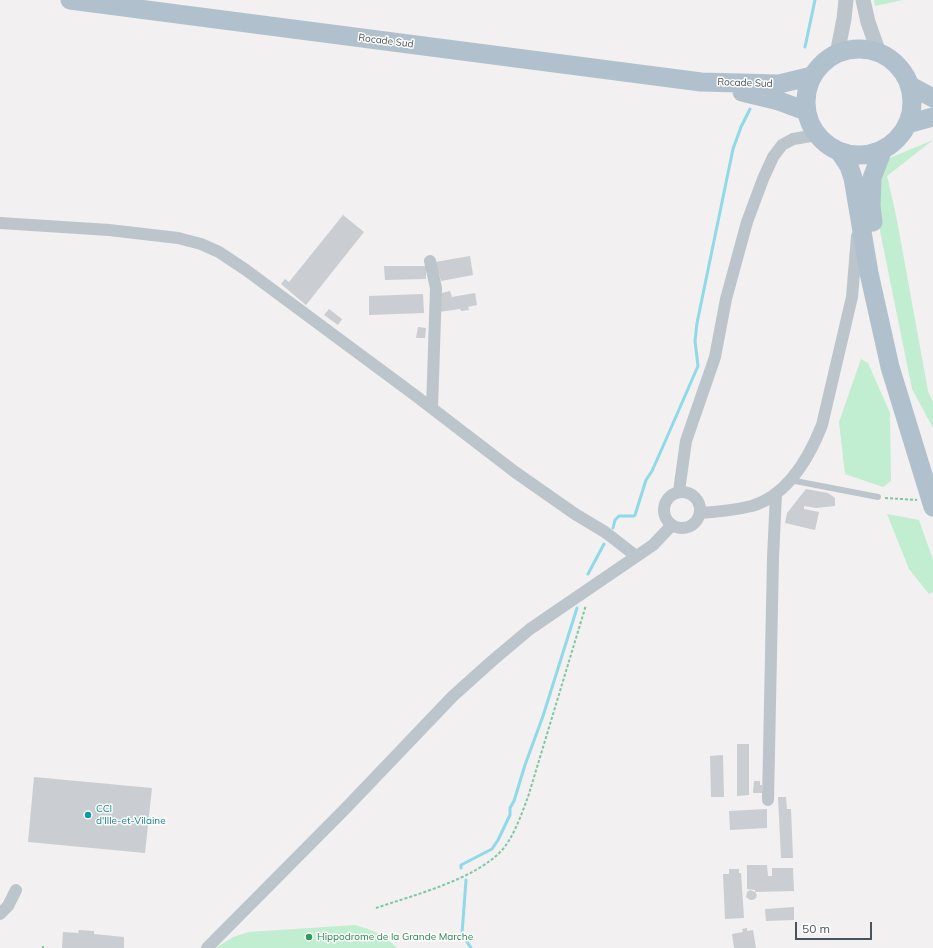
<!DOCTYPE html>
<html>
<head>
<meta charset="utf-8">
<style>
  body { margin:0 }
  #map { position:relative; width:933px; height:948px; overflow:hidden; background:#f2f0f0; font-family:Mulish,sans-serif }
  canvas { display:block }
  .scale { position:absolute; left:795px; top:922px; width:77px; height:18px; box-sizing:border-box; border:2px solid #49545c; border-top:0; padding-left:5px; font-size:12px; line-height:14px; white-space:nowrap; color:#49545c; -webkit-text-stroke:3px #fff; paint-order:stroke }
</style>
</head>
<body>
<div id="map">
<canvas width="933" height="948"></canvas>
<div class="scale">50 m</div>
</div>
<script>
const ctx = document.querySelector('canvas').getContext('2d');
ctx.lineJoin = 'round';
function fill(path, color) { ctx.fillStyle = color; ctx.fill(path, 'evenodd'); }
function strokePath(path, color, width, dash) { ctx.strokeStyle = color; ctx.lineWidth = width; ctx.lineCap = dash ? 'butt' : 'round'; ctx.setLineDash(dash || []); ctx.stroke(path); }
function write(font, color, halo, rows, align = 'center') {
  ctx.font = font + ' Mulish,sans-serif'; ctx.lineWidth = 3; ctx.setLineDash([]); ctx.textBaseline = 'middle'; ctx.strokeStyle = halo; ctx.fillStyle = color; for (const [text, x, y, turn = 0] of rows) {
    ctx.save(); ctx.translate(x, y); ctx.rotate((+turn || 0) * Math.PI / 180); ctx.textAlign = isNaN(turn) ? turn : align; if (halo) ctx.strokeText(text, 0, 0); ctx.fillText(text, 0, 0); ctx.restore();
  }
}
fill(new Path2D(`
  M874,0H903L875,6Z
  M933,140L887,176L896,215L928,391L933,402V428L912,389L878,221L877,168L885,160Z
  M861,359L868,363L890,413L891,481L883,487L845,474L839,422Z
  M887,514L919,520L933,560V592L929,594L909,569Z
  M355,925C371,929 386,936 397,948H216L233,937L249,932Z`), '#c1edd0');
strokePath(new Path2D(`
  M805,47L815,0
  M613,528L615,520L619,516H634L635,515L646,480L652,471L664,444L698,366L695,341L697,323L733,149L741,127L750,109
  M588,574L604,544
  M461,868V865L492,849L498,840L510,815V808L514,801L525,765L543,716L577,608
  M466,880L462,934L471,948`), '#90d9e7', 3);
fill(new Path2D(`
  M343,215L364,232L306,305L281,284L285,279L289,282Z
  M470,256L473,275L441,281L439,274H437L435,262Z
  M384,266H426V279L385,280Z
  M450,291L452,297L475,293L477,305L468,307L469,310L461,311L460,309L439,312L437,294Z
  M423,294L424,313L369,315V296Z
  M329,309L342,319L338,325L324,315Z
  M418,327L426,328L425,338H416Z
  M806,489L828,493L835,498V506L816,508L804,506V509L819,512L815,530L785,523L787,513Z
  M737,744H749V795L737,796Z
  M723,755L724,797H711L710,756Z
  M34,777L152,788L145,853L28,842Z
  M754,781H760V785H762V793H753Z
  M778,797H786L787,809H791L793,858H781Z
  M767,809V828L730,830L729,811Z
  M747,865H767L768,876H772V868H793L794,891L755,892L757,895L756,898L753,900H750L746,897L747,892L750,890L755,892V890L747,889Z
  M729,869H739V873H741L744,918L725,919L723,874H729Z
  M794,907V920L766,921L765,909Z
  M747,928V931L753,930L756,948H734L732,934L743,932L742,929Z
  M79,930L94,931V934L124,937V948H62L63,932L78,933Z`), '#cacdd2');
strokePath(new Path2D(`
  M885,498L917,500
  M376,908C414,895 477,879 503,849C515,834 521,815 528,797L586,605
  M43,948V946`), '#7bc99f', 2, [3, 2]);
strokePath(new Path2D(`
  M790,480L878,497`), '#bcc5cc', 6);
strokePath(new Path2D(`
  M0,223L109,230L178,238L201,244L219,252L246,270L416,396L515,472L575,514L605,532L636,556
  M430,261L436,288L432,408
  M679,491L686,441L715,357L726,299L747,222L763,179L773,157L782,145L793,139L817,135
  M664 510a18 18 0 1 1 36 0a18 18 0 1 1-36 0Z
  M700,513C718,512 735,510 752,506C788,495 809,458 822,425L852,297L857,236
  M768,800L773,558L776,494
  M0,914L8,906L16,890
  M207,948L345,809L453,696L492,661L530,629L653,545L672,525`), '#bcc5cc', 12);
strokePath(new Path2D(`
  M863,0L868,22L879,53
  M837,54L844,19L846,0`), '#bcc5cc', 15);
strokePath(new Path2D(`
  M70,0L701,82L779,84L812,76
  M806 102a53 53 0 1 1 106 0a53 53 0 1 1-106 0Z
  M909,85L933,98
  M742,92L779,101L806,111
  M907,124L933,117
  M839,151L849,166L853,178L869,273L890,367L933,507
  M873,222L871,206L872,178L883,149`), '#b1c0cd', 19);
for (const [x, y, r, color] of [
  [88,815,4,"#0f9aa8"],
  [309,937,4,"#2e9e5b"]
]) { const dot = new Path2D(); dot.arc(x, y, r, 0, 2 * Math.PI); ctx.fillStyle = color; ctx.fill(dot); strokePath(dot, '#fff', 1.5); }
write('10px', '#49545c', '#fff', [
  ["Rocade Sud",386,41,7],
  ["Rocade Sud",745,83,2]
]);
write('10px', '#0d838f', '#fff', [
  ["CCI",96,809],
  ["d'Ille-et-Vilaine",96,821]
], 'left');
write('10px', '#27864d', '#fff', [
  ["Hippodrome de la Grande Marche",317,937]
], 'left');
</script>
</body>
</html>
